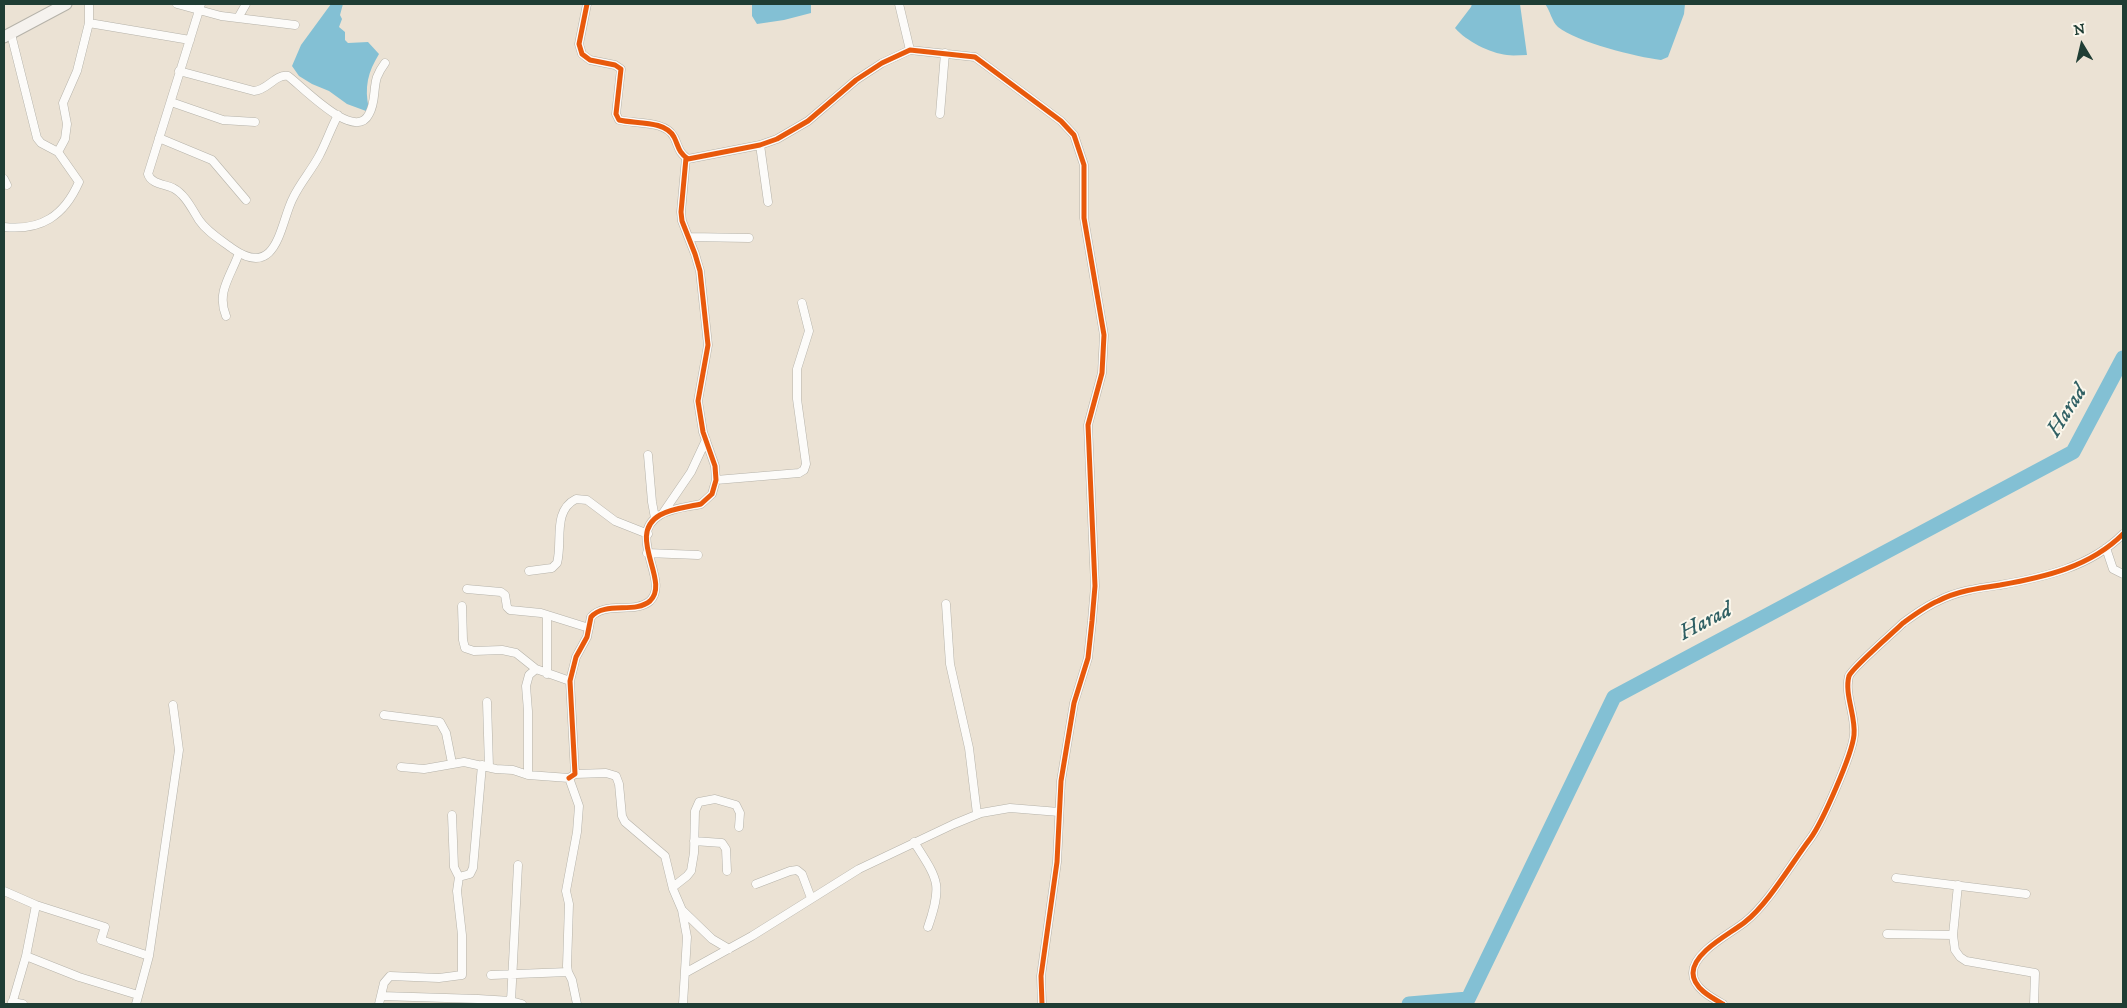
<!DOCTYPE html>
<html>
<head>
<meta charset="utf-8">
<style>
  body { margin:0 }
  #map { position:relative; width:2127px; height:1008px; overflow:hidden; background:#ebe2d4; font-family:"IM FELL DW Pica",serif }
  canvas { display:block }
  .frame { position:absolute; inset:0; border:5px solid #1f3d34; pointer-events:none }
  .north { position:absolute; left:2057px; top:20px; width:50px; height:50px; -webkit-text-stroke:4px #fbf7ec; paint-order:stroke; rotate:351deg; font-size:14px; font-weight:700; line-height:20px; text-align:center; color:#1f3d34 }
  .north::after { content:''; display:block; margin:auto; width:18px; height:22px; background:#1f3d34; clip-path:polygon(50% 0,100% 100%,50% 72%,0 100%) }
</style>
</head>
<body>
<div id="map">
<canvas width="2127" height="1008"></canvas>
<div class="frame"></div>
<div class="north">N</div>
</div>
<script>
const ctx = document.querySelector('canvas').getContext('2d');
ctx.lineJoin = 'round';
function fill(path, color) { ctx.fillStyle = color; ctx.fill(path, 'evenodd'); }
function strokePath(path, color, width, dash) { ctx.strokeStyle = color; ctx.lineWidth = width; ctx.lineCap = dash ? 'butt' : 'round'; ctx.setLineDash(dash || []); ctx.stroke(path); }
function write(font, color, halo, rows, align = 'center') {
  ctx.font = font + ' "IM FELL DW Pica",serif'; ctx.lineWidth = 4; ctx.setLineDash([]); ctx.textBaseline = 'middle'; ctx.strokeStyle = halo; ctx.fillStyle = color; for (const [text, x, y, turn = 0] of rows) {
    ctx.save(); ctx.translate(x, y); ctx.rotate((+turn || 0) * Math.PI / 180); ctx.textAlign = isNaN(turn) ? turn : align; if (halo) ctx.strokeText(text, 0, 0); ctx.fillText(text, 0, 0); ctx.restore();
  }
}
fill(new Path2D(`
  M331,4H343L340,15L342,19L339,27L345,32V40L348,43L368,42L379,54C368,72 364,87 369,109L366,111L347,104L329,91L312,84L299,76L292,66L301,45Z
  M752,4H811V13L784,20L757,24L752,16Z
  M1472,4H1520L1527,55C1520,55 1513,56 1507,55C1490,53 1466,41 1455,28L1471,7Z
  M1545,4H1685L1684,14L1668,57L1661,60C1637,57 1576,42 1558,27C1552,22 1550,10 1545,4Z`), '#83c0d4');
strokePath(new Path2D(`
  M1409,1004L1468,999L1614,697L2073,452L2123,358`), '#83c0d4', 15);
const street = new Path2D(`
  M177,4L221,16L295,25
  M201,4L148,174C151,184 164,184 173,188C185,194 192,209 199,220C207,232 221,240 233,249C278,280 280,223 293,198C300,183 311,171 319,156C326,143 331,128 338,115
  M587,4L579,44L582,54L590,60L615,65L621,69L616,114L619,120C635,124 665,120 674,137C679,147 678,152 688,159L760,145L777,139L808,121L856,80L882,63L910,50L975,57L1061,121L1074,135L1084,165V218L1104,335L1102,373L1088,425L1095,586L1092,621L1088,658L1074,703L1061,781L1057,862L1041,976L1042,1004
  M899,4L910,50
  M238,18L246,4
  M89,23L190,40
  M11,34L37,138L41,143L58,152L65,139L67,124L63,103L77,71L89,23V4
  M179,71L254,91C268,90 275,74 288,76C302,86 355,143 369,114C376,102 373,89 377,77C379,72 382,67 385,63
  M171,102L223,120L255,122
  M940,114L945,53
  M159,138L212,160L246,200
  M760,145L768,202
  M4,179L7,185
  M4,227C41,231 64,216 79,182L58,152
  M689,237L749,238
  M226,316C216,292 231,276 239,253
  M648,455L652,502L655,518
  M716,480L799,473L804,470L806,464L797,399V369L809,331L802,303
  M663,513L691,472L706,440
  M2106,548L2113,569L2123,574
  M647,553L698,555
  M529,571L552,568L557,563C563,542 552,511 576,499L587,500L615,521L648,534
  M467,589L501,592L505,595L507,607L510,610L541,613L589,628
  M946,604L950,664L969,748L977,814
  M462,606L463,640L465,648L474,651L502,650L516,653L536,669L570,681
  M547,674V615
  M487,702L489,767
  M384,715L440,722L446,733L452,763
  M401,767L424,769L464,762L496,769L513,770L528,775L569,778L579,806L577,832L566,891L569,904L567,966L568,972L572,980L577,1004
  M575,774L606,773L616,776L619,784L622,816L625,822L665,856L673,889L682,910L687,937L683,1004
  M528,775V711L526,686L529,675L536,669
  M569,778L575,774L570,681L576,657L587,637L591,617C605,601 635,614 650,601C671,581 625,535 660,515C672,508 688,507 701,504L712,494L716,480L715,466L703,432L698,401L708,345L700,271L695,254L682,221L681,212L686,158
  M694,841L722,843L726,849L727,871
  M914,842C938,880 943,883 928,927
  M459,877L470,874L473,868L482,765
  M1896,878L2026,894
  M756,884L790,871L797,870L802,874L811,898
  M1958,885L1953,935L1955,950L1960,957L1966,961L2035,973L2034,1004
  M673,887L687,876L691,871L694,853L695,811L699,802L715,799L736,805L740,813L739,827
  M4,891L36,905L26,956L12,1004
  M36,905L105,927L101,940L149,956
  M683,911L712,939L729,949
  M1887,934L1953,935
  M26,956L79,977L138,995
  M685,973L752,936L859,869L954,824L981,813L1010,808L1059,812
  M491,975L568,972
  M381,996L478,999L511,1001L522,1004
  M511,1001L518,865
  M12,1002L23,1004
  M136,1004L149,956L179,750L173,705
  M379,1004L384,983L390,976L439,978L462,975V935L457,891L459,877L454,867L452,815
  M1723,1004C1712,998 1693,988 1693,973C1693,952 1730,934 1745,922C1768,904 1791,864 1810,839C1822,823 1852,755 1854,735C1856,716 1844,694 1849,676C1852,668 1895,631 1903,623C1914,615 1926,606 1938,601C1957,591 1979,588 2000,585C2045,577 2090,567 2123,534`);
const secondary = new Path2D(`
  M4,37L66,4`);
strokePath(street, '#b5b2a9', 9);
strokePath(secondary, '#b5b2a9', 13);
strokePath(street, '#fcfbf9', 8);
strokePath(secondary, '#f5f2ee', 11);
strokePath(new Path2D(`
  M587,4L579,44L582,54L590,60L615,65L621,69L616,114L619,120C635,124 665,120 674,137C679,147 678,152 688,159L760,145L777,139L808,121L856,80L882,63L910,50L975,57L1061,121L1074,135L1084,165V218L1104,335L1102,373L1088,425L1095,586L1092,621L1088,658L1074,703L1061,781L1057,862L1041,976L1042,1004
  M569,778L575,774L570,681L576,657L587,637L591,617C605,601 635,614 650,601C671,581 625,535 660,515C672,508 688,507 701,504L712,494L716,480L715,466L703,432L698,401L708,345L700,271L695,254L682,221L681,212L686,158
  M1723,1004C1712,998 1693,988 1693,973C1693,952 1730,934 1745,922C1768,904 1791,864 1810,839C1822,823 1852,755 1854,735C1856,716 1844,694 1849,676C1852,668 1895,631 1903,623C1914,615 1926,606 1938,601C1957,591 1979,588 2000,585C2045,577 2090,567 2123,534`), '#e8590c', 5);
write('italic 22px', '#306064', '#fbf7ec', [
  ["Harad",2068,412,-58],
  ["Harad",1706,623,-28]
]);
</script>
</body>
</html>
